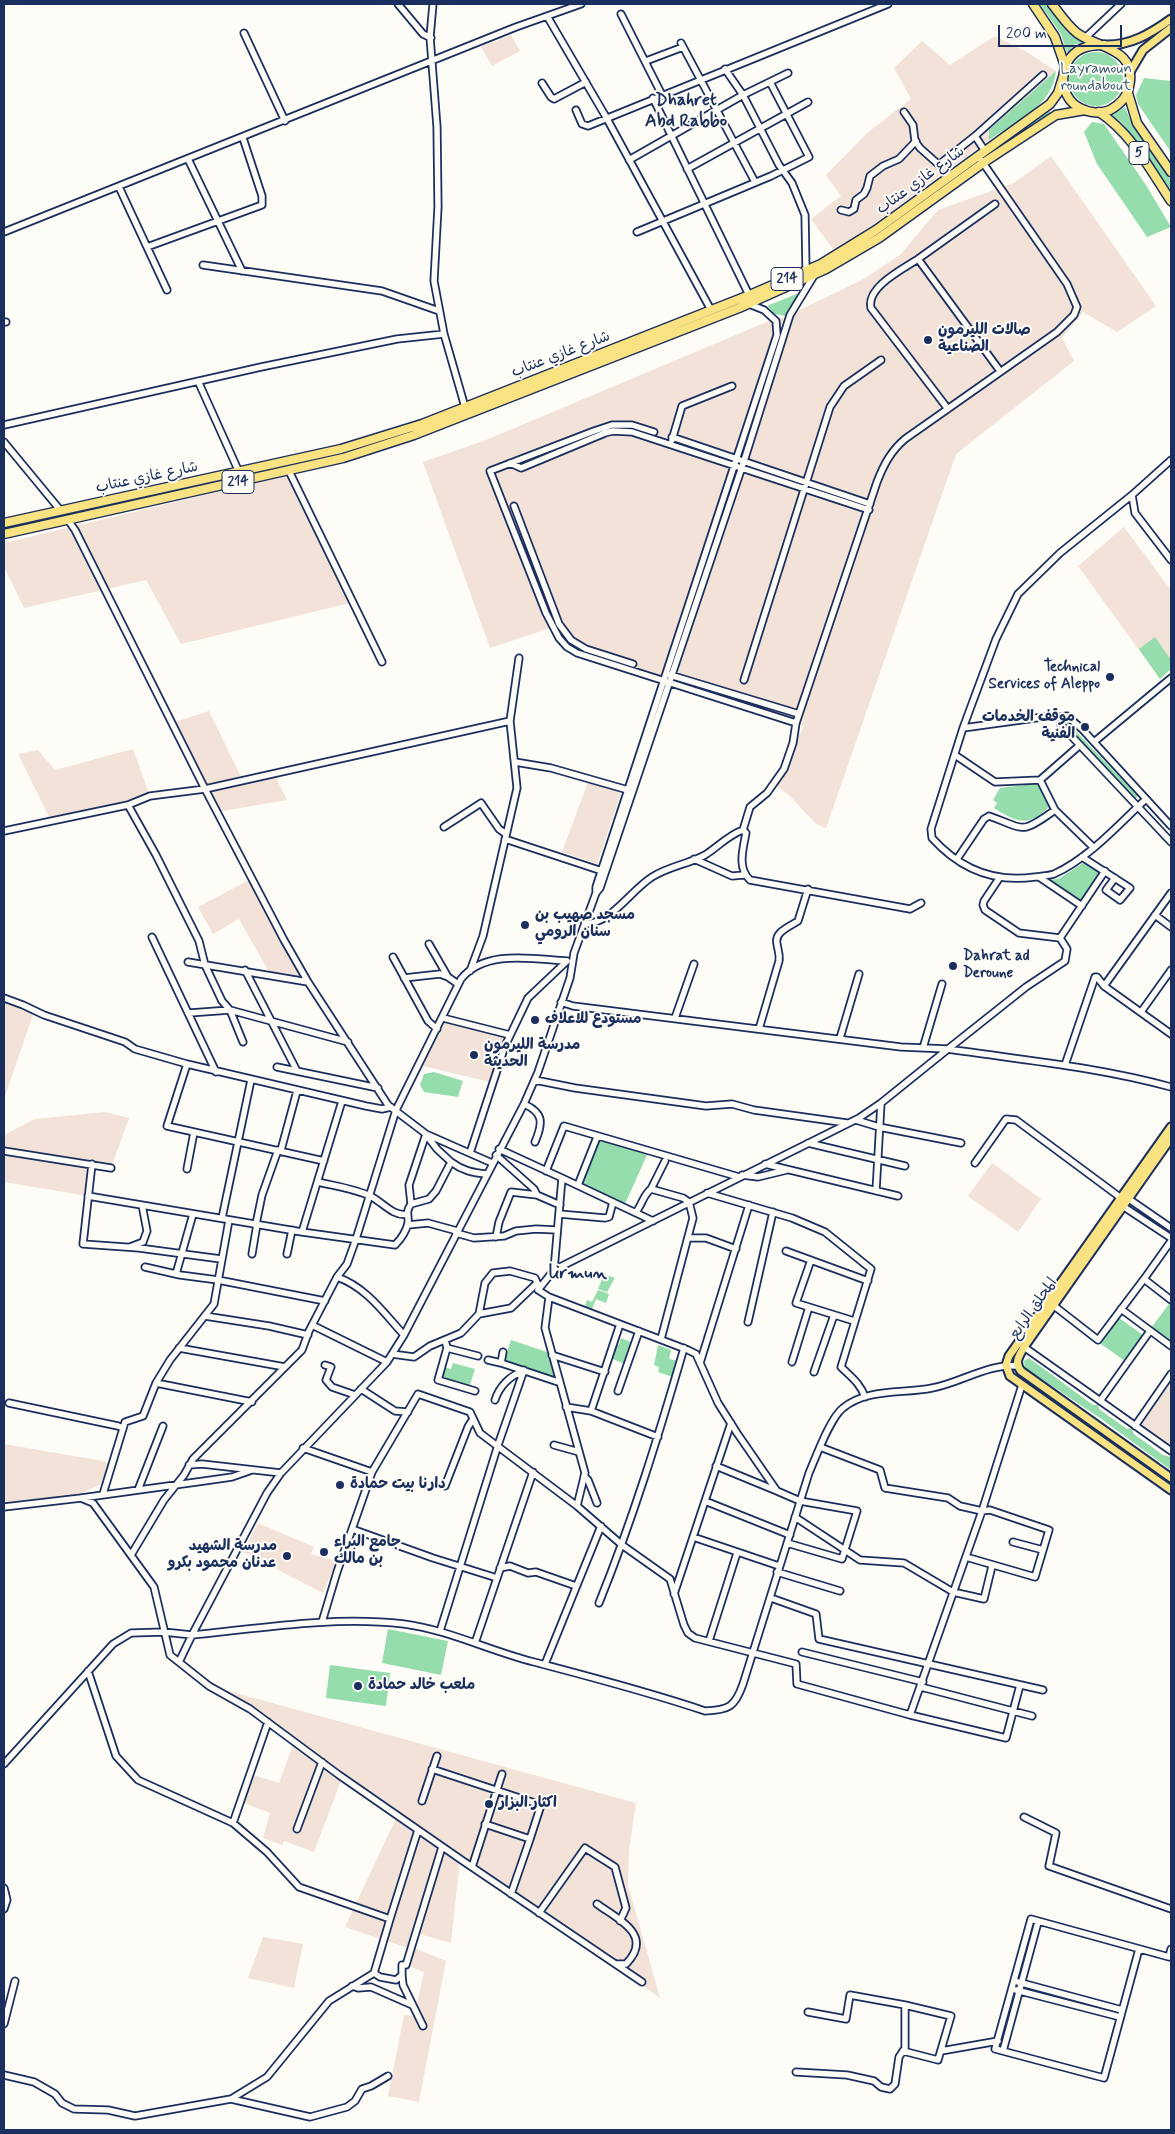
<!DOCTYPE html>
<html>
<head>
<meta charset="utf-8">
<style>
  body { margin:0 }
  #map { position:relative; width:1175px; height:2134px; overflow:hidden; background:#fdfcf7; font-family:Mynerve,sans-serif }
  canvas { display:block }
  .frame { position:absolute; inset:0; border:5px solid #1b2f5e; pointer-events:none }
  .scale { position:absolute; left:998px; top:25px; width:124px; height:22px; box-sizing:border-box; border:2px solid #1b2f5e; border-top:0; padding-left:6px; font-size:15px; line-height:18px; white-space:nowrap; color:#1b2f5e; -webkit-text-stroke:4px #fdfcf7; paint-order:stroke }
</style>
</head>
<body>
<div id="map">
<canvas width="1175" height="2134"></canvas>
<div class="frame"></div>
<div class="scale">200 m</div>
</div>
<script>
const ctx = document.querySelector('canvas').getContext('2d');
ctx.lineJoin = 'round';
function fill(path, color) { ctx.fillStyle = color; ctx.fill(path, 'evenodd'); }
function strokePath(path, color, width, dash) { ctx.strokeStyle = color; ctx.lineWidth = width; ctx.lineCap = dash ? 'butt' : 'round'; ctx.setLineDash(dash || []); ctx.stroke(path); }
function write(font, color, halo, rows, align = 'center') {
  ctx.font = font + ' Mynerve,"Playpen Sans Arabic",sans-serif'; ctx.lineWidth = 4; ctx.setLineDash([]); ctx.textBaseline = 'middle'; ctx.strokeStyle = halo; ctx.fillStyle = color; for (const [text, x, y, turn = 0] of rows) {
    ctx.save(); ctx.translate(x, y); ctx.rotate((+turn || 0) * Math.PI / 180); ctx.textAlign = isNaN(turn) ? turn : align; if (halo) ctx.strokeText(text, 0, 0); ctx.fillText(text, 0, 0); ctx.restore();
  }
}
fill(new Path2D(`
  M511,35L520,51L492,66L481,47Z
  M995,36L1027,52L1056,71L990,130L989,140L835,252L811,219L841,196L826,175L867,133L911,99L894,68L922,41L950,65Z
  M1051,156L1156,306L1117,332L1083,312L1062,338L1074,361L956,454L826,828L816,824L788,794L774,784L804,726L577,653L553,627L490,648L423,462L486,440L769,321L785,317L862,280L900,255L938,210L1014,183Z
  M288,475L350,603L181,644L146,580L24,608L4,567V543Z
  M1124,527L1171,590V669L1160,679L1078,566Z
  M209,711L243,781L274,774L287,800L217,812L172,723Z
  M133,749L150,796L128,805L51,821L18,754L38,750L55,770Z
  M588,782L621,793L597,864L562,852Z
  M251,879L308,982L270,974L239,919L213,934L198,907Z
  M4,998L35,1009L4,1099Z
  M445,1021L505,1036L490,1082L423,1066Z
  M105,1112L129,1118L111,1168L92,1165L88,1196L4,1182V1135L35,1119Z
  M992,1163L1041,1199L1018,1232L968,1196Z
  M1171,1382V1446L1141,1425Z
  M4,1444L103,1461L111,1465L106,1482L67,1500L4,1507Z
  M258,1523L314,1547L311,1554L337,1561L323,1593L243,1552Z
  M225,1690L636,1803L629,1849L628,1885L660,1998L585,1944L460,1859L451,1943L416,1933L412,1947L446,1961L419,2102L388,2096L404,2015L414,2016L424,1972L406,1965L411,1949L345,1927L397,1816L342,1778L314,1852L284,1841L282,1845L263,1838L270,1813L241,1802L250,1774L279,1783L294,1742Z
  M263,1937L303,1944L294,1988L248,1978Z`), '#f2e2d8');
fill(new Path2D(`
  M1040,4H1048L1067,32L1084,43L1075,44L1067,53L1061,34Z
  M1069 79a27 27 0 1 1 54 0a27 27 0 1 1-54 0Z
  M1056,71C1053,106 1015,122 989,140V130Z
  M1144,78L1171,81V152L1138,104L1136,95Z
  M1125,107L1130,119L1171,181V194L1122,123L1112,115Z
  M1049,111L1051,113L839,260L804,278L640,344L796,280L875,233Z
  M1092,122L1104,124L1146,185L1171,227L1147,237L1097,164L1084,132Z
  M799,293L786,316L775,314L767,306Z
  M597,359L474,409L358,452L4,531V529L360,449Z
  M1155,637L1171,660V669L1160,679L1139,649Z
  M1066,721L1138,796L1135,799L1066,724Z
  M1039,783L1054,802C1030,826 1022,826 994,808L997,803L993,800L1000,788Z
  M1085,862L1103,875L1084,903L1047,880L1058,879Z
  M434,1072L463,1081L458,1097L424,1092L420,1085L424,1074Z
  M599,1139L647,1155L625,1204L582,1185Z
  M600,1273L615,1278L607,1292L598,1289L602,1279L599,1277Z
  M598,1290L609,1294L606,1303L596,1299L592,1309L585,1306L587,1300L592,1302Z
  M1169,1304L1171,1306V1343L1151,1328Z
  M1119,1318L1143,1335L1125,1361L1101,1344Z
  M621,1338L633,1343L625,1364L610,1358L615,1344L619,1345Z
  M511,1340L547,1352L554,1377L504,1361Z
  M658,1345L671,1350L669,1359L679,1361L673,1377L658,1372L659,1367L654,1365Z
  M1029,1358L1093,1405H1098L1099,1409L1127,1429L1131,1428L1134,1434L1163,1455L1171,1457V1470L1100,1418L1025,1368L1024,1361Z
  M453,1363L475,1369L469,1388L439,1379L443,1367L451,1369Z
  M1066,1409H1068L1171,1482V1486Z
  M388,1629L448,1641L441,1675L382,1663Z
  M330,1665L390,1673L386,1706L326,1698Z`), '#95ddac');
const minor = new Path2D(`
  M398,4L423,34L431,38
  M433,4L430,37L437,127L438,207L434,281L444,334L465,407
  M621,14L662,95
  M547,16L606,117L711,310
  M244,33L285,121
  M1085,38L1121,4
  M681,43L755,182
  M646,61L683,47
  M725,69L743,95L779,165L792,183L805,215L806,271
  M542,83L551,97L554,99L586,82
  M653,98L749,295
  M576,110L582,124L588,126L888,4
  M904,112L913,125L915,141L920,148L938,164L941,163L975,136L985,151
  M975,136L1043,75
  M188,159L242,271
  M629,160L743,95L788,73
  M687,169L808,102
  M119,187L167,290
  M841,210L849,212L854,209L856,200L864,194L867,188L870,176L883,166L899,159L916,141
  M4,232L516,27L581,4
  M637,232L771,176L809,157L770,82
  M147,247L262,205V196L243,138
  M918,259L995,204
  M203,265L382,291L439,311
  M4,322H6
  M198,381L239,472
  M948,409L871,308C866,287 903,269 918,259L1000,371
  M4,425L261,367L397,339L444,334
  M654,432L632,425H612L594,431L490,471L546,613L559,638L567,647L577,653L796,723
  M672,437L870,504
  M672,440L682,406L732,386
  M4,442L61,511
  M510,463L521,468L605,433L613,431L632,432L869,510
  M289,471L382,662
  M1132,495L1135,513L1171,560
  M514,506L559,624L571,640L586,649L633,664
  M68,520L75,530L205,789L284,940L308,982L388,1105L426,1134L492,1163
  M670,675L799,714
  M744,680L830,407L844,386L881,360
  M1062,717L1050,716L963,728L996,639L1018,594L1060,553L1132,495L1171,460
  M963,728L931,829L932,838C960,869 994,883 1035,877C1041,876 1048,876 1054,874C1089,858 1118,825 1146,799
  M1094,742L1171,678
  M955,755L995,782L1040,780L1055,810
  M515,762L551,768L628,790
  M1040,780L1080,745
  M128,805L156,855L199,941L205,965L222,1001L230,1010L243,1042
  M1171,826L1082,729L1067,716L1062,717L1061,725L1171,842
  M444,827L481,803L499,829L506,834
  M743,830L746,833C743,849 737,868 750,880L910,909L921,903
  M4,831L128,805L150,796L205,789L510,721
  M505,839L602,871
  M1082,857L1130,888L1120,900L1106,890L1115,878
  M694,859L732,876L744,875
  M957,859L984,819L989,816C1026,829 1020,835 1055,810L1093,847
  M1039,877L1082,906
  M596,893V887L777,335L776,321L764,310L749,304
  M1171,893L1104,986L1171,1034
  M1155,915L1171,927
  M585,924C612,923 630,891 652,877C669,866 689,864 705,855C718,847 728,835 743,830L750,807L767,793L784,769L793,743L796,723L877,482C884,464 891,451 905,439L1057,332L1074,315L1077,307L1067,284L981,160
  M152,937L216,1072
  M1060,938L1105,871
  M429,944L448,977L458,984
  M393,957L428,1021L437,1029
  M188,962L308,982
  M245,970L297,1071
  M470,971L483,936L517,788L510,721L519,658
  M404,978L440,974L448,977
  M4,998L23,1005L44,1015L125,1042L135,1049L187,1064L366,1106L382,1109L391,1107
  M561,1002L573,1006L901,1047L948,1049L1026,987L1065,961L1067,949L1060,938L1019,933L985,910L983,905L984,901L1000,877
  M1141,1012L1171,970
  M189,1013L230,1010L348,1042
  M443,1018L510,1035
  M675,1018L694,964
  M759,1029L779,961C780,954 778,951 777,944C774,932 789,927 798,921L808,889
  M840,1038L859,974
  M923,1048L942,984
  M187,1064L167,1126L324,1161
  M1065,1065L1095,977H1097L1104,986
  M277,1067L378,1088
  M535,1080L575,1088L706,1106L732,1104L754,1110L847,1123
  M524,1104C544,1113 543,1123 535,1142
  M856,1120L879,1127L961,1143
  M808,1143L905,1166
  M499,1149L562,1178L554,1270L538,1290L549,1297L688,1350L696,1354L718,1403L737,1433L777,1491L800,1501L857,1511L842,1559L787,1543
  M281,1150L297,1091
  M4,1151L111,1168
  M470,1153L505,1046L528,998L567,961
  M496,1155L534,1189L537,1195L560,1205
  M451,1162C462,1170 472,1173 487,1174
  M975,1163L1006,1119L1016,1120L1121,1198
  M92,1164L83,1244L139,1248L221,1259
  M765,1164L898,1196
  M187,1169L194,1132
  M546,1171L564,1126L739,1177
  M742,1175L758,1177L787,1170
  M562,1178L653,1221
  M318,1182C335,1186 357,1189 372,1197C383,1203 394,1217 407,1214
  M578,1185L597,1137
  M651,1189L665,1161
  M876,1191L881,1103
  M707,1193L792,1218L825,1232L871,1269L841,1367C851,1377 860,1383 865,1397
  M88,1196L302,1232L395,1245C401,1239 406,1232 408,1223C409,1214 405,1213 411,1204L409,1185L426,1134
  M1126,1197L1171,1228
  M411,1204L429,1199L436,1191L451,1162L437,1149L427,1136
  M1121,1205L1171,1238
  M636,1212C642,1205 643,1195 651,1189L683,1198L689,1202L693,1218L661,1339
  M559,1214L605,1218L609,1217L613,1202
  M222,1218L251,1080
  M256,1224L262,1195L278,1150
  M408,1225L428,1223L457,1231
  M302,1232L342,1101
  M456,1233L474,1238L504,1236L516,1231L536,1229L557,1230
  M496,1237L499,1222L511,1192L537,1195
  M688,1238H706L736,1249
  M1171,1241L1144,1279L1171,1300
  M130,1247L143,1242L147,1231L142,1205
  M786,1251L868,1281
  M252,1254L257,1224
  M287,1254L292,1230
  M811,1260L796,1303L854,1321
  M145,1267L180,1275L218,1280L325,1301
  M554,1270L859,1118L881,1103L948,1049C1023,1060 1098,1067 1171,1087
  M176,1274L193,1214
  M337,1277L347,1264L356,1239L396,1110L461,979C485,949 533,959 567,961
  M549,1297L545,1328L585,1473L577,1506L622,1545L670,1579L684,1625L688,1633L695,1638L796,1664L797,1684L910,1715L1006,1738L1020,1685
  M1053,1305L1098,1340L1144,1279
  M1121,1309L1171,1346
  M479,1314L485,1283L493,1273L510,1271L535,1278L538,1285
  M205,1316L269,1326L308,1335
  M748,1322L773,1212
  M312,1325L387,1362
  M445,1340L447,1348L438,1380L475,1391
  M1024,1347L1171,1451
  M179,1348L285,1367
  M447,1348L478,1356
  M503,1352L501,1363L558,1382
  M392,1354L414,1357L430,1346L461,1333L479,1314L511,1308L535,1285H542
  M552,1355L605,1372
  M488,1360L501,1363
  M792,1362L809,1307
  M700,1363L749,1205
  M325,1365L331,1367L326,1380L332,1387L355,1395
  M814,1372L834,1315
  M156,1383L252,1402
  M361,1389L395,1411L408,1412
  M618,1391L639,1331
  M495,1400C499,1387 510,1375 524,1371
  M1100,1401L1150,1331
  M9,1403L118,1426L123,1428
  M566,1407L591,1411L658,1437
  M591,1411L620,1324
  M1135,1426L1171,1374
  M554,1445L579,1452
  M820,1447L880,1470L885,1488L948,1498L960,1506L982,1511L990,1510L1049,1530L1035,1577L966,1557
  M303,1448L372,1472
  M189,1465L202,1464L281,1473
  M716,1466L777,1491
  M584,1476L588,1480L597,1503
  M445,1486L468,1427L473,1419
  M138,1490L163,1426
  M103,1494L125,1422L143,1416L156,1383L170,1360L214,1304L229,1220
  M81,1498L204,1481L232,1477L252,1470
  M705,1501L790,1535
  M4,1507L81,1498L93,1503L154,1587L170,1655L209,1686L250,1709L339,1775L463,1861L642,1982
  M795,1517L860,1560L904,1563L953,1592L984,1599L992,1566
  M352,1529L433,1558L497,1578
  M693,1537L779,1566
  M1013,1542L1043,1550
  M131,1555L164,1500L184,1475L193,1459L302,1350L309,1331L337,1277C366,1287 384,1313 404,1335
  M500,1568L510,1566L528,1573L536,1572L576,1586
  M777,1572L840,1591
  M674,1594L731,1423
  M771,1598L816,1614L819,1639L1043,1690
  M599,1603C633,1519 659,1434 684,1348
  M322,1622L337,1572L372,1472L418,1394L470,1412L480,1433L577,1506
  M440,1631L498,1445L524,1370
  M709,1641L737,1553
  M475,1643L533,1472
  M802,1652L923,1682
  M179,1662L192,1635C262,1628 333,1616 404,1624C449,1630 490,1651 534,1662C591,1677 649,1692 705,1711C729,1710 735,1707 743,1684L809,1473C816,1457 830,1418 843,1408C867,1388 903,1394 932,1388C960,1383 989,1363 1017,1366
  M545,1664L601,1526
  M88,1671L116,1756L138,1780L233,1823L267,1852L299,1887L390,1919L418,1830
  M921,1687L1032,1716
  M910,1715L982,1511L1022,1385
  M4,1764L113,1644L131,1633L164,1632L192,1635L267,1493L281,1473L387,1362L404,1335L524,1104L538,1072L570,978L574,953L596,893L600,888L744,461L790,315L815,274
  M432,1769L541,1805L530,1839
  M422,1801L437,1756
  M1024,1817L1056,1833L1049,1866L1171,1909
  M233,1823L268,1722
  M485,1824L530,1839L511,1894
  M297,1829L322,1762
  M472,1867L502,1774
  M4,1888L7,1900L4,1909
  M597,1904C619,1920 654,1935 626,1964H617
  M539,1913L585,1848L615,1867L626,1908L620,1921
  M390,1919L374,1973L380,1977L396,1980L402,1975V1965H406L442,1847
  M1139,1949L1104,2078L995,2049L1031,1919L1169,1957L1171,1949
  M402,1975L403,1985L423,2026
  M1018,1982L1122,2010
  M352,1986L358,1988L371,1987L412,2005
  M1016,1990L1120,2017
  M4,2024L15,1981
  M903,2051L938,2060L951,2016L905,2005
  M941,2051L998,2041
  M1003,2051L1038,1922
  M796,2072L847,2075L874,2081L881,2087L890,2089L895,2084L899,2057L905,2048V2005L850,1995L846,2019L808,2012
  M4,2075L34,2082L55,2094L62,2103L74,2109L108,2110L135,2116L231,2099L267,2077L329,2001L374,1973
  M231,2099L310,2117L347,2107L355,2101L362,2089L371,2086L388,2076`);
const major = new Path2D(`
  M1104,45C1130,46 1150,34 1171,19
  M1130,72L1143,50L1171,28
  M1171,1127L1009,1356L1006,1365L1010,1376L1171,1490
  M1171,1138L1024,1347C1019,1356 1014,1362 1021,1371L1171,1478`);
const highway = new Path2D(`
  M1033,4L1055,37L1065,66
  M1052,4C1060,14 1067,25 1077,33C1099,49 1138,48 1129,87C1127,97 1119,105 1110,110C1101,114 1089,113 1080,108C1057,97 1058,60 1081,49C1089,45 1096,45 1104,45
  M1128,93L1137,123L1171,172
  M1099,112C1132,134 1149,168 1171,201
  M4,523L341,449L422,424L752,294L821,264L876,230L1050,104L1058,93L1063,77
  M4,534L343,458L414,435L739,308L826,269L879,238L983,163L1056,115L1085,110`);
strokePath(minor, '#1b2f5e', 9);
strokePath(major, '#1b2f5e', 11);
strokePath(highway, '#1b2f5e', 11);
strokePath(minor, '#fdfcf7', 5.5);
strokePath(major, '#f8e281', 7);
strokePath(highway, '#f8e281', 8);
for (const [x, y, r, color] of [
  [928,340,5,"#1b2f5e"],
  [1110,677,5,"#1b2f5e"],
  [1085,727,5,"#1b2f5e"],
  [525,925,5,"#1b2f5e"],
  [953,966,5,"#1b2f5e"],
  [535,1020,5,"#1b2f5e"],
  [474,1055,5,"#1b2f5e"],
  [340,1485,5,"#1b2f5e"],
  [324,1552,5,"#1b2f5e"],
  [287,1556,5,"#1b2f5e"],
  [358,1686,5,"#1b2f5e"],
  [489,1804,5,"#1b2f5e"]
]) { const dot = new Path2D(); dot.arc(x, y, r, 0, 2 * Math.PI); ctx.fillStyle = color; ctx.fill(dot); strokePath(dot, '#fdfcf7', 2); }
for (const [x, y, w] of [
  [1139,153,20],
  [787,279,32],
  [238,482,32]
]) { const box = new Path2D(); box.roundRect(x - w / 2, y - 11.5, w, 23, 4); ctx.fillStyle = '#fdfcf7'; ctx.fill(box); strokePath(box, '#1b2f5e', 1); }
write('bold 14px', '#1b2f5e', null, [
  ["5",1139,153],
  ["214",787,279],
  ["214",238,482]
]);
write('15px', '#3a5a72', '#fdfcf7', [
  ["Layramoun",1096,70],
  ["roundabout",1096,87]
]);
write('15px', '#1b2f5e', '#fdfcf7', [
  ["شارع غازي عنتاب",921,181,-36],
  ["شارع غازي عنتاب",561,355,-21],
  ["شارع غازي عنتاب",147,478,-12],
  ["المحلق الرابع",1034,1309,-55]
]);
write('bold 15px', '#1b2f5e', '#fdfcf7', [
  ["صالات الليرمون",938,331],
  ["الصناعية",938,348],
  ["Technical",1100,668,"right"],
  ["Services of Aleppo",1100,685,"right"],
  ["موقف الخدمات",1075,718,"right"],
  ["الفنية",1075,735,"right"],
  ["مسجد صهيب بن",535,916],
  ["سنان الرومي",535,933],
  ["Dahrat ad",963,957],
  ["Deroune",963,974],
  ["مستودع للاعلاف",545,1020],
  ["مدرسة الليرمون",484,1046],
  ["الحديثة",484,1063],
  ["دارنا بيت حمادة",350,1485],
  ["جامع البراء",334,1543],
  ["بن مالك",334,1560],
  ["مدرسة الشهيد",277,1547,"right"],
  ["عدنان محمود بكرو",277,1564,"right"],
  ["ملعب خالد حمادة",368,1686],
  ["اكثار البزار",499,1804]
], 'left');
write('bold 18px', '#1b2f5e', '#fdfcf7', [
  ["Dhahret",686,101],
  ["Abd Rabbo",686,122],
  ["lirmun",578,1274]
]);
</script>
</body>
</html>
